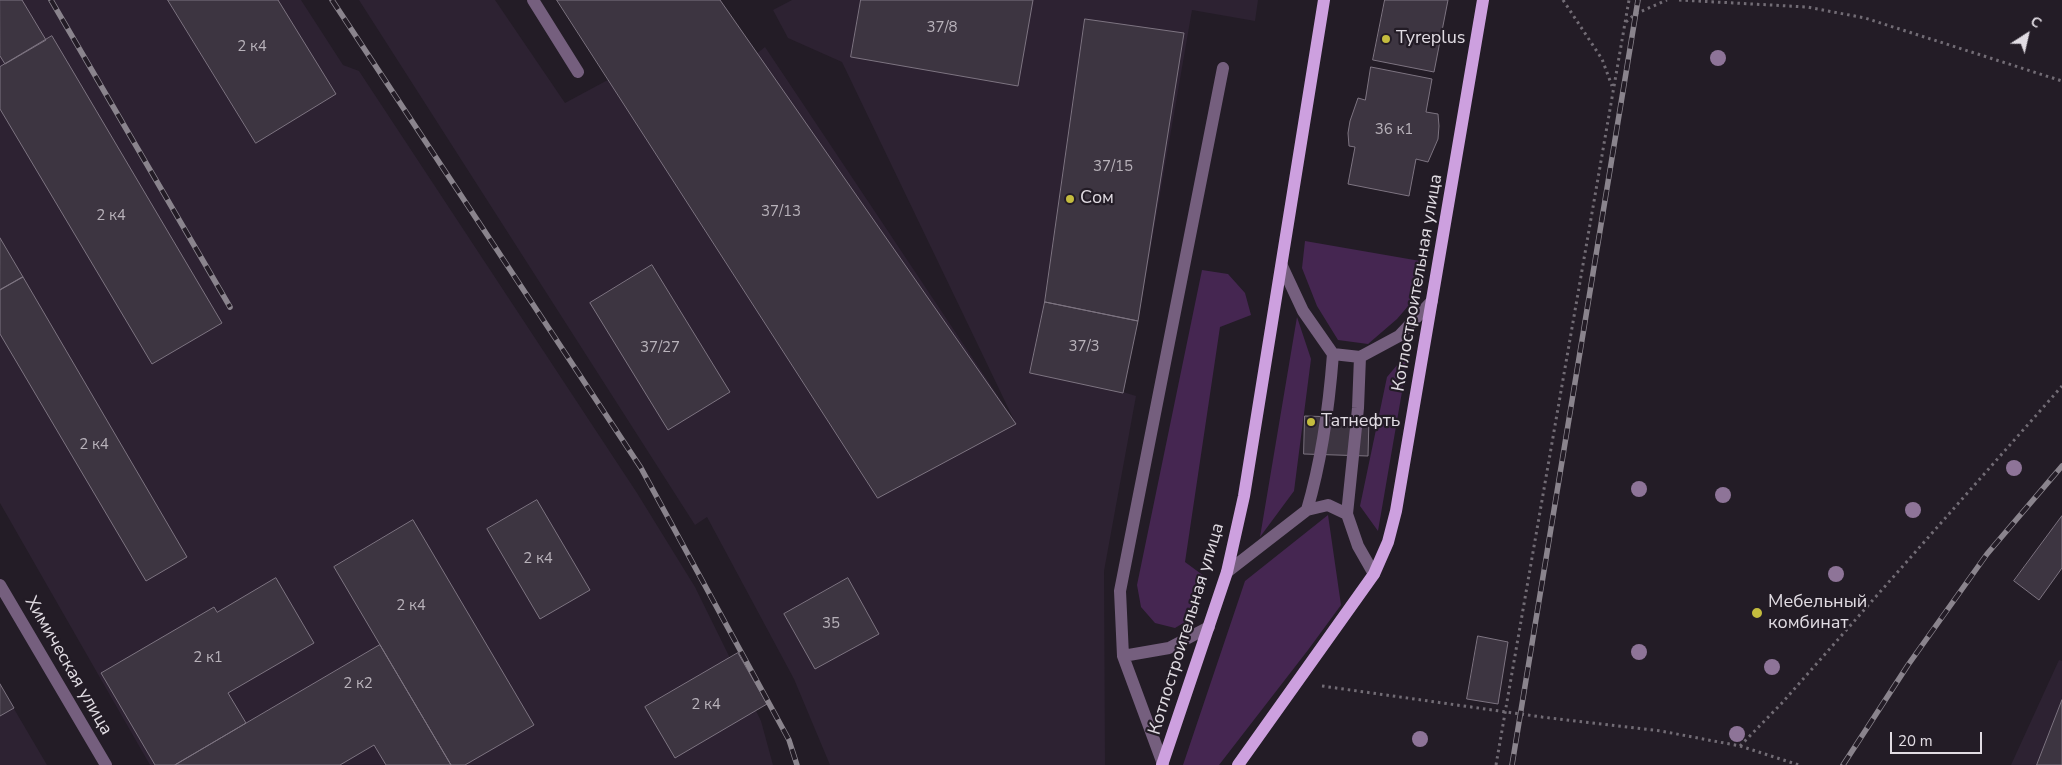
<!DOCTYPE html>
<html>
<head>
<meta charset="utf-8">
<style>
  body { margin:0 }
  #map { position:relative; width:2062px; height:765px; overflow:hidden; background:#231c26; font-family:"Nunito Sans",sans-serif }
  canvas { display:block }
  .north { position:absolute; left:2002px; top:10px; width:50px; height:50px; -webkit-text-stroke:4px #231c26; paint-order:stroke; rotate:35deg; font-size:14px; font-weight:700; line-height:20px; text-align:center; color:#e1dce3 }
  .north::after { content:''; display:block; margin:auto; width:18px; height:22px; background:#e1dce3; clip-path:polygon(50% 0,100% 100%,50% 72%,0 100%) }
  .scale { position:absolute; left:1890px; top:732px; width:92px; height:22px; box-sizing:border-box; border:2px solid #e1dce3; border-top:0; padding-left:6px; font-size:15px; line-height:18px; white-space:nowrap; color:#e1dce3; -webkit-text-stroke:4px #231c26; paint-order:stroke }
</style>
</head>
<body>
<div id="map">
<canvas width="2062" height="765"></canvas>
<div class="north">С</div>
<div class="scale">20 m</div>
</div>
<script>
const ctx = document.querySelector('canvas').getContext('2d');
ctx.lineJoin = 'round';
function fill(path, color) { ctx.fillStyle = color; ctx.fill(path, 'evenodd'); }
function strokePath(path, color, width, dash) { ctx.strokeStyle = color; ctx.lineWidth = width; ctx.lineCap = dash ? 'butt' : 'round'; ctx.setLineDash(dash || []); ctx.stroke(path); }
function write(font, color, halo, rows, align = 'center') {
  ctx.font = font + ' "Nunito Sans",sans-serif'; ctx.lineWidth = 4.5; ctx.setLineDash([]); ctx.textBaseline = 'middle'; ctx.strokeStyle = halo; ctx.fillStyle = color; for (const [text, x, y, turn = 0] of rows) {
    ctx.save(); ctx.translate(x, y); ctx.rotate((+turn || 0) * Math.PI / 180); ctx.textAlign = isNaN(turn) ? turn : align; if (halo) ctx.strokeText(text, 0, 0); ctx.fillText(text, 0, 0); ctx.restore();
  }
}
fill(new Path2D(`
  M0,0H301L343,65L359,71L637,493L695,587L761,721L773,765H150L0,503Z
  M359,0H495L565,103L617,75L745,63L765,47L1014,420L842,62L788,38L773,10L792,0H1258L1255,21L1192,10L1138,321L1123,392L1136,396L1104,571L1105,765H830L794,679L707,517L695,525Z
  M2059,660L2062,661V765H2011Z
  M0,685L47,765H0Z`), '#2d2232');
fill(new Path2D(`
  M1305,241L1426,262L1421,291L1397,319L1368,344L1338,340L1317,306L1302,268Z
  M1202,270L1228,274L1245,293L1251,315L1220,327L1185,562L1208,579L1190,619L1175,628L1155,623L1141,607L1137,585Z
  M1297,317L1311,359L1294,491L1260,537Z
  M1409,351L1378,531L1360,506L1387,377Z
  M1328,515L1341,605L1308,650L1219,765H1183L1245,581Z`), '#452651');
const building = new Path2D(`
  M0,0H22L46,40L5,64L0,56Z
  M168,0H278L336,94L256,143Z
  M557,0H720L1016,424L878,498Z
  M861,0H1033L1018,86L851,57Z
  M1385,0H1448L1434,72L1373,60Z
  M1085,19L1184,33L1138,321L1045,302Z
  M52,36L222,323L152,364L0,109V67Z
  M1371,67L1432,79L1426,112L1438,114L1439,126L1438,139L1428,162L1416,159L1409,196L1348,184L1355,147L1349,146L1348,133L1350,121L1358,98L1365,100Z
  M0,238L23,277L0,290Z
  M652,265L730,392L668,430L590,303Z
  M23,277L187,557L146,581L0,334V290Z
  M1045,302L1138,321L1123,393L1030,373Z
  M1305,416L1369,418L1368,456L1304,454Z
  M537,500L590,590L540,619L487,529Z
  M2062,516V568L2039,600L2014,581Z
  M413,520L534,725L465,765H451L334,567Z
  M276,578L314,643L228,693L246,723L175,765H155L101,673L214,607L217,612Z
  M848,578L879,634L815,669L784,614Z
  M1478,636L1508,642L1498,704L1467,699Z
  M380,645L451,765H386L374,745L340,765H175Z
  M738,653L767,704L675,758L645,707Z
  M0,684L14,708L0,716Z
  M2062,700V765H2037Z`);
fill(building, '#3d3541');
strokePath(building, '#7d7481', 1);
strokePath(new Path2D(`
  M1563,0L1602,59L1612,86
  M1679,0L1807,7L1865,18L2062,81
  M1626,22L1635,14L1667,0
  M1322,686L1542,717L1661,731L1740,746L1799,765
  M1740,746L1781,704L2062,386
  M1496,765L1629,0`), '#726c75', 3, [2.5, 4]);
strokePath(new Path2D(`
  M533,0L578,72
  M1282,266L1303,311L1333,354L1360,357L1399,336L1432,301
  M1307,510C1322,459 1329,407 1333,354
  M1347,514L1358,408L1360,357
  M1227,572L1307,510L1328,505L1347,514L1358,546L1374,574
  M0,585L106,765
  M1123,656L1169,648L1209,627
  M1163,764L1123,656L1120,591L1223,68`), '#755f7e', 12);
strokePath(new Path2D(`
  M1162,765L1227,572L1244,496L1324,0
  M1238,765L1374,574L1388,542L1396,511L1483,0`), '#cda0df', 12);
const rail = new Path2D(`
  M51,0L230,307
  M332,0L641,468L789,740L797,765
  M1512,765L1638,0
  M1843,765L1908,665L1987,554L2062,466`);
strokePath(rail, '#8a848d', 5.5);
strokePath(rail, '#231c26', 4, [11]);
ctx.fillStyle = '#8e7498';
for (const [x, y] of [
  [1718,58],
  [2014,468],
  [1639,489],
  [1723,495],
  [1913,510],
  [1836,574],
  [1639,652],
  [1772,667],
  [1737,734],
  [1420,739]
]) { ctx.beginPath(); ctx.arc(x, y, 8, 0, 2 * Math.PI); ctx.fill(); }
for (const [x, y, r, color] of [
  [1386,39,5,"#c4bc3e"],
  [1070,199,5,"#c4bc3e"],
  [1311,422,5,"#c4bc3e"],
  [1757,613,6,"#c4bc3e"]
]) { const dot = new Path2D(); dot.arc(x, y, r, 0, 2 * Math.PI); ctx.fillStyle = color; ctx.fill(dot); strokePath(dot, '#231c26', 2); }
write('15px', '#b8b2ba', null, [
  ["37/8",942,28],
  ["2 к4",252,47],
  ["36 к1",1394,130],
  ["37/15",1113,167],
  ["37/13",781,212],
  ["2 к4",111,216],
  ["37/3",1084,347],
  ["37/27",660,348],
  ["2 к4",94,445],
  ["2 к4",538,559],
  ["2 к4",411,606],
  ["35",831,624],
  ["2 к1",208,658],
  ["2 к2",358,684],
  ["2 к4",706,705]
]);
write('18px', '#e1dce3', '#231c26', [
  ["Tyreplus",1396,39],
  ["Сом",1080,199],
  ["Татнефть",1321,422],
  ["Мебельный",1768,603],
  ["комбинат",1768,624]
], 'left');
write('18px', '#e1dce3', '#231c26', [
  ["Котлостроительная улица",1418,283,-80],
  ["Котлостроительная улица",1187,629,-73],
  ["Химическая улица",68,666,60]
]);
</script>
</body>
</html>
